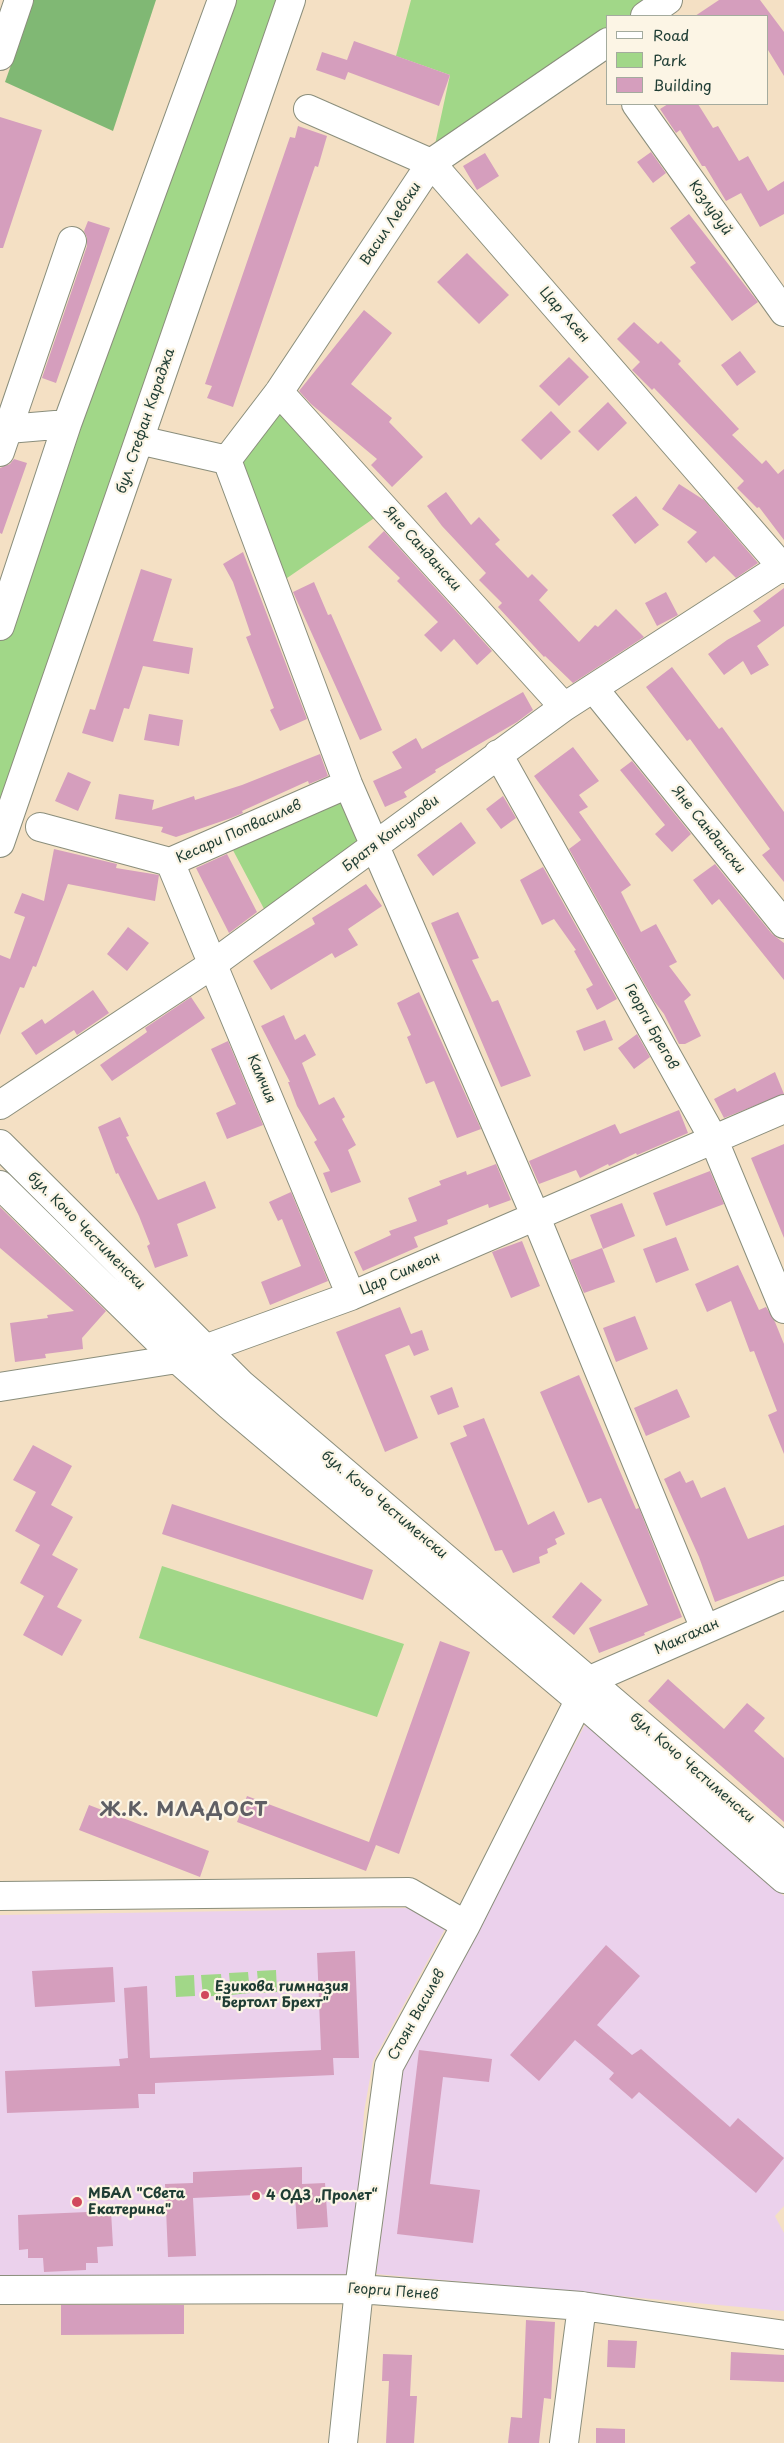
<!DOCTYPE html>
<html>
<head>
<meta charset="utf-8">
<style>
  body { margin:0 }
  #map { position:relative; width:784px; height:2443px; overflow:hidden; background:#f4e0c4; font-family:"Playpen Sans",sans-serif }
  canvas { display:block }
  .legend { position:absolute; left:606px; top:15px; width:162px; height:90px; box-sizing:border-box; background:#fcf5e5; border:1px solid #a4ab9e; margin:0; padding:6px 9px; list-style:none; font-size:15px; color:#1f3d34 }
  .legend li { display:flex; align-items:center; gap:10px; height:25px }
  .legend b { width:25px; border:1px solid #a4ab9e }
</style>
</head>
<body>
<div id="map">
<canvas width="784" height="2443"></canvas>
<ul class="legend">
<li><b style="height:6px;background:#fff"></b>Road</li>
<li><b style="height:14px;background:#a1d788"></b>Park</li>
<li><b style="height:14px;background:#d59ebd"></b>Building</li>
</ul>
</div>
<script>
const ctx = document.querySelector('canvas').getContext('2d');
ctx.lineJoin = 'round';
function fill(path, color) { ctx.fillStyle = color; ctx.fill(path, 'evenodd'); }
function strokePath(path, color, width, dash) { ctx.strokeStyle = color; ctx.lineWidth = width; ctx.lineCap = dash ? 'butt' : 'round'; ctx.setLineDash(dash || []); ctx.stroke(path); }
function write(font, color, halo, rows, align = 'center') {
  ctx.font = font + ' "Playpen Sans",sans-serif'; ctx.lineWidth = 4.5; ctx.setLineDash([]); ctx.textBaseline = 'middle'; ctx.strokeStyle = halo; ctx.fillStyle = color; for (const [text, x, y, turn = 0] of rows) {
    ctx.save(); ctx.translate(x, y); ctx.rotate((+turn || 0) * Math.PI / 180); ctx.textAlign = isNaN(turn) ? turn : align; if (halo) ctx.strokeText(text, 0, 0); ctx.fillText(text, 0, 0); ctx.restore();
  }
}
fill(new Path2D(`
  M587,1721L784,1896V2206L775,2216L784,2233V2311L376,2274L404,2063Z
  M409,1908L445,1929L373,2061L364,2112L355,2274L0,2285V1915Z`), '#ebd1ec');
fill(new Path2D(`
  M222,0H280L0,842V626Z
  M411,0H668L645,16H608V42L431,163L450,75L396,56Z
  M279,392L386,510L274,587L227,460Z
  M348,784L376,846L271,922L226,837Z
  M162,1566L404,1644L377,1717L139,1638Z
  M276,1970L277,1992L259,1993L257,1971Z
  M248,1972L250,1993L231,1995L229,1973Z
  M221,1974L223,1995L203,1997L201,1975Z
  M194,1975L195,1996L176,1997L175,1976Z`), '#a1d788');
fill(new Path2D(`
  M34,0H156L113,131L5,82Z`), '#80b874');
fill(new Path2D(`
  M719,0H760L784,32V76L768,50V16H695Z
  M354,41L450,75L439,106L348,72L345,80L316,70L322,52L347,60Z
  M668,104H698L713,128L718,126L739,161L748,156L768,191L784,181V214L760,227L741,193L726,201L705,166H702L680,130L676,133L660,109Z
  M0,117L42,130L3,248H0Z
  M298,126L327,136L318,167L315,166L233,407L207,398L212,386L205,384L290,137L295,138Z
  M651,152L666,173L653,183L637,162Z
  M485,153L499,176L477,190L463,166Z
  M689,214L758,302L732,321L690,267L696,263L670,228Z
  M88,221L110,228L56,383L42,378L87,246V238L84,231Z
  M467,253L509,295L479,324L437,282Z
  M364,310L392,333L351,384L392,418L389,422L423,457L392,487L371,465L377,459L311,404L299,391Z
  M634,322L658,344L661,341L681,361L678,364L739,429L732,435L762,464L766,460L778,474L784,469V540L759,507L757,508L737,488L744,481L654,388L652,390L632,370L640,362L617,339Z
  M740,351L756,372L737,386L721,365Z
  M569,357L589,377L559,406L539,386Z
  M608,402L627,423L598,451L578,431Z
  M551,411L571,432L541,460L521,440Z
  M14,459L27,463L2,534L0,533V468L10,464Z
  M679,484L704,500L758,563L736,578L714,556L706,563L687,542L697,532L662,509Z
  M446,492L471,525L479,517L500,540L495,544L528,578L532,574L548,590L539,600L579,642L595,625L598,627L616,609L644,637L573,683L545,656L544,657L498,607L502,603L479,580L486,573L442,526L427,506Z
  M636,496L659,525L635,544L612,515Z
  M384,531L492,651L477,665L454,639L441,652L424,635L438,622L397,581L400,578L368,547Z
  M243,552L307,719L280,731L270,710L274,708L246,637L251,635L233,582L223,564Z
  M141,569L172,579L153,641L193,648L189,674L143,666L129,709L124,708L113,742L82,733L90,709L95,710Z
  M314,582L328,615L331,614L382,730L360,740L293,592Z
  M784,588V626L757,646L769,665L751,675L743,661L724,675L708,654L727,640L761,621L753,611Z
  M666,592L678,615L657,626L645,603Z
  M672,667L719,729L722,727L784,812V882L762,855L770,849L690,739L687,741L646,687Z
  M523,692L533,710L517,722L435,770L436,772L404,792L407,797L385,807L373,781L402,768L392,752L416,738L422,749Z
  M149,714L183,720L179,746L144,740Z
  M573,747L599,781L579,795L588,807L579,812L631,885L621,892L641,932L656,924L677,962L669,966L691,995L684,1001L701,1036L685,1044H679L664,1014L654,1001L569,849L581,840L534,776Z
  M320,754L328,776L309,784L308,781L242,811L243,813L231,818L176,837L161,832L163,827L115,819L119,794L154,800L152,810L194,796L195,800L242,785Z
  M632,761L691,834L672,852L655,834L665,825L620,770Z
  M68,772L91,782L78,811L55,801Z
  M503,796L516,818L501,829L486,809Z
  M461,822L476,843L433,876L417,855Z
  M54,849L117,864L116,868L159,875L155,901L68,884L36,967L33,966L24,988L20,987L0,1035V955L10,959L25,917L14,913L22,893L44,901Z
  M227,854L257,912L229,933L196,868Z
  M715,864L772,934L784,943V980L719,899L712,905L693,880Z
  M543,867L617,999L597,1010L586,989L593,985L574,951L576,950L554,919L542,925L520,880Z
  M366,884L382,906L348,929L358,945L335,958L332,953L271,990L253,961L315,924L312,918Z
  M458,912L479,958L472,960L492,1002L498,1000L531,1076L501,1087L431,923Z
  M128,927L149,943L127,971L107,954Z
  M93,990L109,1013L77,1035L74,1030L36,1055L21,1033L42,1019L45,1024Z
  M419,992L481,1129L457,1138L434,1081L426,1084L407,1037L411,1035L397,1003Z
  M191,997L205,1018L112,1081L100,1065L147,1032L145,1028Z
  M284,1015L295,1040L305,1034L316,1055L302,1063L319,1105L334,1097L345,1117L342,1119L356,1145L348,1150L361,1182L331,1193L323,1173L330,1171L314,1142L317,1140L297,1106L288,1082H290L261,1026Z
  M605,1020L613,1040L584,1051L576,1031Z
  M637,1034L650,1057L634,1069L618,1048Z
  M228,1041L263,1125L227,1139L216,1113L236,1104L211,1049Z
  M775,1072L784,1094L724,1118L714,1099L735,1088L737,1092Z
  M679,1110L688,1133L637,1155L636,1153L609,1166L608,1164L580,1178L576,1170L539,1184L529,1161L615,1124L620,1134Z
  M120,1117L129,1136L126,1137L158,1200L205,1181L216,1208L177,1224L188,1256L155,1268L147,1246L150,1244L139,1216L118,1173L116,1174L98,1127Z
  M784,1144V1238L751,1158Z
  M496,1164L511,1200L489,1208L488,1204L447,1220L448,1224L414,1237L418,1247L363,1271L354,1252L391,1235L389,1231L417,1221L408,1198L441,1185L439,1181L466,1171L467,1175Z
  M710,1171L724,1204L666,1226L653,1193Z
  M291,1192L328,1281L270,1305L261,1282L301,1266L282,1219L278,1221L269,1202Z
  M622,1203L635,1236L603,1249L590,1215Z
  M0,1207L106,1311L82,1338L83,1349L45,1354L46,1358L15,1362L10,1323L48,1318L47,1315L74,1311L0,1248Z
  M676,1237L689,1270L656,1283L643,1249Z
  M522,1241L540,1286L511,1298L492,1252Z
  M602,1248L615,1282L584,1293L570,1260Z
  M738,1265L759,1310L766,1307L775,1322L784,1344V1454L768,1415L777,1411L754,1351L750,1352L731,1301L707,1312L695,1284Z
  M400,1307L411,1334L422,1330L429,1350L414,1356L409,1345L385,1355L418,1438L385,1452L336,1332Z
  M635,1316L648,1349L616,1362L603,1328Z
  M579,1375L636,1509L639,1508L682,1617L644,1633L645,1635L599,1653L589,1628L648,1605L601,1498L588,1503L540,1392Z
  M452,1387L459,1407L438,1415L430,1396Z
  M677,1389L690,1417L646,1436L634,1408Z
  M484,1418L528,1525L554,1511L565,1534L555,1539L557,1544L547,1549L548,1553L539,1557L540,1563L513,1573L502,1550L495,1551L450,1443L467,1436L463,1426Z
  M33,1445L72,1466L51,1505L73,1517L52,1555L78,1569L57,1607L82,1620L62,1656L23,1635L44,1596L20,1583L40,1545L15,1531L36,1492L13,1480Z
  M680,1471L686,1483L693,1480L701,1498L725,1487L748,1539L784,1525V1576L715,1602L699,1557L664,1479Z
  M172,1504L373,1570L363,1600L162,1534Z
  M581,1582L602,1600L574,1635L552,1617Z
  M440,1641L470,1652L399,1854L376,1845L366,1871L237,1822L247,1796L369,1842Z
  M668,1679L724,1729L747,1703L765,1718L754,1731L784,1758V1822L648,1701Z
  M89,1805L209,1851L200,1877L79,1830Z
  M606,1945L640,1976L597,2025L632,2055L641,2049L730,2127L738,2118L784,2158L756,2193L639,2092L632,2099L609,2079L614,2073L575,2040L539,2081L510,2055Z
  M355,1951L359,2058H333L334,2075L155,2083V2094H138L139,2108L7,2113L5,2071L120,2066L119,2059L128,2058L124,1988L147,1986L150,2058L321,2050L317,1953Z
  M113,1967L115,2002L35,2007L32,1971Z
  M419,2050L492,2059L489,2082L443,2077L430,2184L480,2190L473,2243L397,2234Z
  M302,2167V2184L325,2183L328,2227L297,2229L295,2193L193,2198L196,2256L168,2257L165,2184L193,2183V2172Z
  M111,2211L113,2246L97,2247L98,2263H86V2270L44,2272L43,2258H28V2249L19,2250L18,2215Z
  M61,2305H184V2334L61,2335Z
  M526,2320L555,2322L551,2399L544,2398L539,2443H508L511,2417L522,2418Z
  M608,2340L637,2341L635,2368L607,2367Z
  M731,2352L784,2355V2382L730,2380Z
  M383,2354L412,2355L410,2396H417L414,2443H386L389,2381H382Z
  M596,2428L625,2429V2443H596Z`), '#d59ebd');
const minor = new Path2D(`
  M645,16L668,0
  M0,56L19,0
  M636,104L784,312
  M308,109L431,163L784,569
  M279,392L564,707
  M8,429L67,424
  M139,440L227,460L348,784L535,1215L705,1629
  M0,452L72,241
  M227,460L279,392L431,163L608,42
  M0,626L67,424L222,0
  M594,689L784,924
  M498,754L713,1138L784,1309
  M40,827L170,862L348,784
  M0,843L291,0
  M170,862L351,1296
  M0,1105L213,964L564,707L784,565
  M0,1144L241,1384L784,1847
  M0,1185L177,1359L229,1405L579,1700L784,1879
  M0,1387L177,1359L351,1296L784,1109
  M590,1680L784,1595
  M0,1896L409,1892L466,1925
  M0,2290L359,2289L582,2306L784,2335
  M343,2443L359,2289L389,2066L466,1925L588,1683
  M564,2443L582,2306`);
strokePath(minor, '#8a8e7c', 30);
strokePath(minor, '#fff', 28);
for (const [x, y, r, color] of [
  [205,1995,5,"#d1495b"],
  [256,2196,5,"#d1495b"],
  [77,2202,6,"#d1495b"]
]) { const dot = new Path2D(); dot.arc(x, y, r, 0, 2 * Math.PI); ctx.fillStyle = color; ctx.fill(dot); strokePath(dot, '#fcf5e5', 2); }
write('14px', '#1f3d34', '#fcf5e5', [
  ["Козлудуй",710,208,55],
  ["Васил Левски",391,224,-56],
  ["Цар Асен",564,315,49],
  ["бул. Стефан Караджа",146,421,-71],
  ["Яне Сандански",422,549,48],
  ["Яне Сандански",708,830,51],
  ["Кесари Попвасилев",239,832,-24],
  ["Братя Консулови",391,834,-37],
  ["Георги Брегов",651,1027,61],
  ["Камчия",261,1079,67],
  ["бул. Кочо Честименски",86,1231,45],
  ["Цар Симеон",400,1274,-24],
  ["бул. Кочо Честименски",384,1505,40],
  ["Макгахан",687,1637,-24],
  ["бул. Кочо Честименски",692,1768,41],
  ["Стоян Василев",417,2015,-61],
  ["Георги Пенев",393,2292,4]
]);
write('bold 14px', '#1f3d34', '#fcf5e5', [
  ["Езикова гимназия",215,1987],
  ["\"Бертолт Брехт\"",215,2003],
  ["МБАЛ \"Света",88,2194],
  ["Екатерина\"",88,2210],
  ["4 ОДЗ „Пролет“",266,2196]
], 'left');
ctx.letterSpacing = '1px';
write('bold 19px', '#5f5f64', '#fcf5e5', [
  ["Ж.К. МЛАДОСТ",184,1811]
]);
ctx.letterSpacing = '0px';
</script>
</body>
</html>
